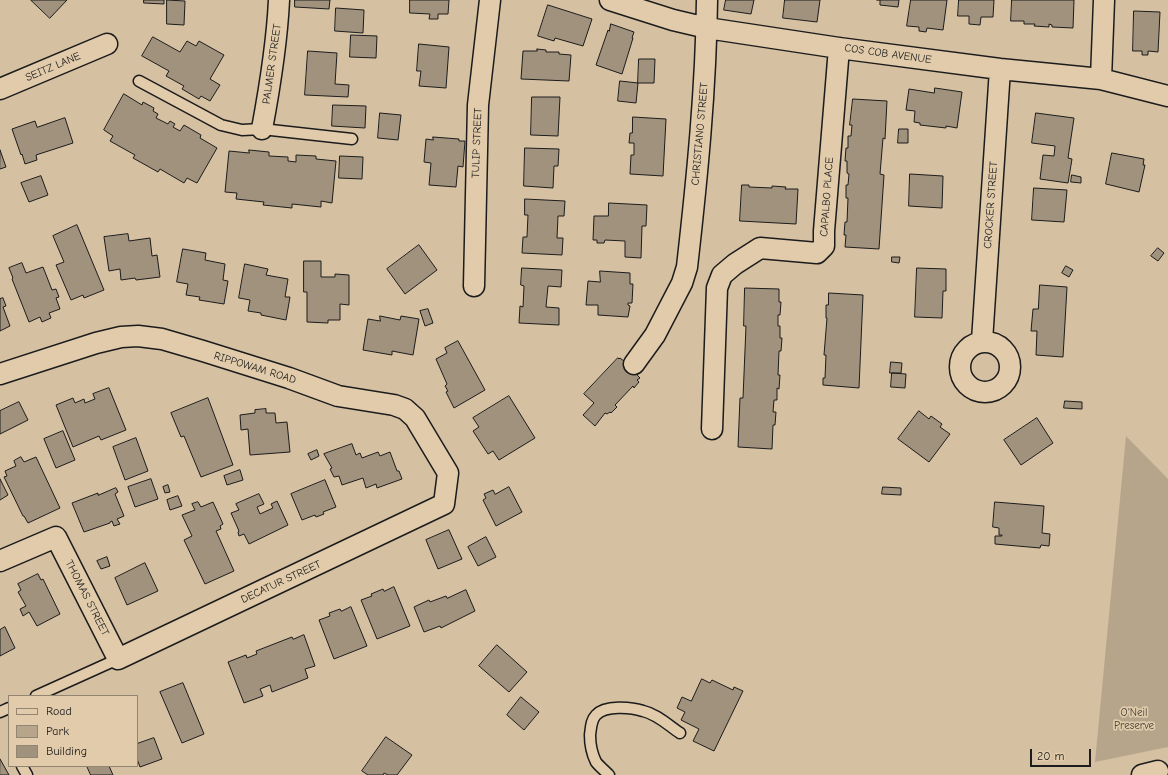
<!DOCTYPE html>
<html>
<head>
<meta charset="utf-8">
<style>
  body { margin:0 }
  #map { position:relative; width:1168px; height:775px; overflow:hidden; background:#d5c0a2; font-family:"Comic Neue",sans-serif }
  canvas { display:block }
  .legend { position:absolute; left:8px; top:695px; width:130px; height:72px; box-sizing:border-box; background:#e1cbaa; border:1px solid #928571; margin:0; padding:5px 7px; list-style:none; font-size:12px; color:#1c1c1c }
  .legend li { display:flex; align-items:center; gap:8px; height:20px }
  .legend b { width:20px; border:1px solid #928571 }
  .scale { position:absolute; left:1030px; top:749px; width:61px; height:18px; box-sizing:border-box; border:2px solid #1c1c1c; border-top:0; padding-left:5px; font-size:12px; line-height:14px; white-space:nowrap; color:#1c1c1c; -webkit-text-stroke:3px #e1cbaa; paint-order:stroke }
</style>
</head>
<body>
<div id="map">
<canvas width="1168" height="775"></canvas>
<ul class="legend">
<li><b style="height:5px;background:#e1cbaa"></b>Road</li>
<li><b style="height:11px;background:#b6a58b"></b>Park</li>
<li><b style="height:11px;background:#a1927d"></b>Building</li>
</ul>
<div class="scale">20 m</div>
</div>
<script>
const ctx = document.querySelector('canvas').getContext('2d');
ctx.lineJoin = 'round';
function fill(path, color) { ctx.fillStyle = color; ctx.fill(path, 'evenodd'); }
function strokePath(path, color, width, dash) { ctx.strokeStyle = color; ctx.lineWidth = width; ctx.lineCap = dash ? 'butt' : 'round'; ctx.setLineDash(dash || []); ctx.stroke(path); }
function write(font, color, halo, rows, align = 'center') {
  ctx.font = font + ' "Comic Neue",sans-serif'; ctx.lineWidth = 3.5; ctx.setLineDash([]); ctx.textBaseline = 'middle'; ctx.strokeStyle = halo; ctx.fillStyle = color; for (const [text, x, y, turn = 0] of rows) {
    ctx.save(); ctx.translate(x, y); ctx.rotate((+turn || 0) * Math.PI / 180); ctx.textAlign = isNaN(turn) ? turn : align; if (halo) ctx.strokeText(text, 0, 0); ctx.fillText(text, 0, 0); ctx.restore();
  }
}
fill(new Path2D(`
  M1126,436L1168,479V747L1095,762Z`), '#b6a58b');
const building = new Path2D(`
  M31,0H67L50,18Z
  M144,0H164V4L144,3Z
  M167,0L185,1L184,25L167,24Z
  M295,0H330L329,9L295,7Z
  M410,0H449L448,14H438V19H429L430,14L410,13Z
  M726,0H754L751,14L724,10Z
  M785,0H820L817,22L783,18Z
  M877,0H899L898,7L880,5V0Z
  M911,0H947L943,30L927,28L926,32L919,31V27L907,26Z
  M959,0H994L993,17H981L980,25L969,24V16H958Z
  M1012,0H1074L1073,28L1052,27V25L1049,24V27L1034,26L1035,24H1024V21H1011Z
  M548,5L592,19L583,46L555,38L554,41L538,36Z
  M336,8L364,10L363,33L335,31Z
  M1134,11L1160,12L1158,52L1148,51V55H1142V51H1133Z
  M611,24L634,32L632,38H633L622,74L596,65L608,30L609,31Z
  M351,35L377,36L376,58L350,57Z
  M153,37L180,52L187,41L196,46L199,41L224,55L210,79L220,85L210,101L201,96L199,99L182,89L184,86L166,76L169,71L142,56Z
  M419,44L449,47L446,88L419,86L421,71H417Z
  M537,49L546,50V52H559V54L571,55L569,81L521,79L523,51H537Z
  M308,51L337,53L335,84L349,85L348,97L305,95Z
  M639,59H655L654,83H638Z
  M620,81L638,83L636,103L618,101Z
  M935,88L962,92L957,128L946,126V128L920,125V123L914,122L915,111L906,110L909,89L934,93Z
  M124,94L142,105L143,102L154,108L153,111L158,114L156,118L168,124L170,121L175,124L173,127L180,131L184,125L201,135L200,138L217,148L197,183L187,178L184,183L160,169L158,172L133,158L135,155L110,141L113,136L104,130Z
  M532,97H560L558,136L531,135Z
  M853,99L887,101L885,139L883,138L880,174L884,175L879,249L845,247L846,235H844L845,222H847L848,198H846V185H848L849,174L847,173V161H845L846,148H848V136H851L852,125H850Z
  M333,105L366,106L365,128L332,126Z
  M380,113L401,115L398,140L378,138Z
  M1036,113L1074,118L1068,158L1072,159L1068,183L1040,179L1043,155L1054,156L1055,146L1032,143Z
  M633,117L666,119L663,176L630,174L631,155H634V143H629L630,133H632Z
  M65,118L73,143L36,155L37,160L25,164L22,154L21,155L12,129L35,121L37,127Z
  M899,129H908V143H898Z
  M433,137L459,139V141H465L463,167L458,166L456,187L429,185L431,163L424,162L426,139L433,140Z
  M525,148L559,149L558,166H554L553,188L524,186Z
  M0,150L6,167L0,169Z
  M249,150L269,152V156L288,157V161L296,162V155L316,156V159L336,161L332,203L321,201V207L292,204V208L263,205L264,202L236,199L237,193L225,192L229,151L249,153Z
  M1112,153L1144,159L1143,165H1145L1139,192L1106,184Z
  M340,156L363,157L362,179L339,178Z
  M910,174L943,176L942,208L909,206Z
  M1072,175L1081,177V183L1071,182Z
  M41,176L48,195L29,202L21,183Z
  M742,185H749V187L772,188V186L786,187L785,189H798L796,224L740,221Z
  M1034,188L1067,190L1064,222L1032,220Z
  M525,199L565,201L564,216H558L557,238H563L562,255L522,253L523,237H527L528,215H525Z
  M609,203L647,205L646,226H642L641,258L625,257V241L605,240L604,243H597V240H593L594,216H608Z
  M77,225L104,290L84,298L83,295L71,300L56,265L64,262L53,236Z
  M128,234L129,241L150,238L152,256L157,255L160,277L136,280L135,278L121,280L120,269L109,271L104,237Z
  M419,245L437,270L405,294L387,269Z
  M1158,248L1164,253L1158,261L1151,256Z
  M183,249L206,253L205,260L225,264L223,280L228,281L224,304L199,300L200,297L186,295L188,284L177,282Z
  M892,257H900L899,263L892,262Z
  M304,261H321V277H335V274L349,275V305L340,304V320H328V323L307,322V292H304Z
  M22,263L26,273L43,267L52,290L56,289L59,297L56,298L60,309L49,313L51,318L42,322L40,317L29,322L12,279L13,278L9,268Z
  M245,264L268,269L266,275L288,279L285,297H290L286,320L261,315V313L248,311L250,300L239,298Z
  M1066,266L1073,270L1069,277L1062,273Z
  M522,268L562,270L561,287L548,286L546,307L559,308V325L519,323L520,306L523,307L524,286L521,285Z
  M917,268L946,269V291H943L942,318L915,317Z
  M600,271L630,273V284H633L632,303H628V305L630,306L628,317L598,315V305H586L588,281L600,282Z
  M1040,285L1067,287L1063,357L1036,355L1037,331H1031L1033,309H1038Z
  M745,288L779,289V302H781L780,315H778V326H780V338H782L781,351H779L778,375H780L779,389L777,388V400H774L773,412H776L775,425H773L772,449L738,447L740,398H743L746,326H744Z
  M829,293L863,295L859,388L823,385V378H825L826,355H824L827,318H826V305H828Z
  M3,298L6,306L3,307L10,326L0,331V299Z
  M428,309L433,323L425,326L420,311Z
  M380,316L400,320L401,316L419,319L413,355L392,351V355L363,350L368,319L380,321Z
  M458,341L485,390L454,408L446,392L448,391L445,386L447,384L436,359L447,353L445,348Z
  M618,358L619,359L620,358L630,366L629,367L640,378L637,380L639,382L634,388L633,386L615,405L617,407L611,413L610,412L607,414L605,413L595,426L583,415L594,403L584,394Z
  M891,362L902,363L901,373H890Z
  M892,373L906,374L905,388L891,387Z
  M109,388L126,430L101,440L99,436L73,447L56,405L73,398L75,403L84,399L85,403L95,399L93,394Z
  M509,396L535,438L499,460L493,451L488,454L473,431L479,427L473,418Z
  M208,398L233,465L201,477L184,436L181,437L171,413Z
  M1065,401L1082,402V409L1064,408Z
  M19,402L28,420L0,434V411Z
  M266,409V413H275L276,423L287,422L290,452L250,455L248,429L241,430L240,415L255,413V410Z
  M919,411L929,419L931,416L942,424L940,427L950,434L929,462L898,439Z
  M1037,418L1053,443L1021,465L1004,440Z
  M63,431L75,460L56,468L44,439Z
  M136,438L148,471L125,480L113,447Z
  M352,444L356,455L360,453L362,458L378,452L380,456L390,452L397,471H399L402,479L377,488L376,484L366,488L363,478L342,485L339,476L334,477L330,469L332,468L324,454Z
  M317,450L319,456L311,460L308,454Z
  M21,457L24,462L36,457L60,508L28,523L24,516H23L4,477L7,476L5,471L16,466L14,461Z
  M240,470L243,480L227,485L224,476Z
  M0,479L8,495L0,500Z
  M151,479L158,499L135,507L128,487Z
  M325,480L336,507L323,512L324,514L316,517L315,515L302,520L291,494Z
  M168,485L170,492L165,493L163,487Z
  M509,487L522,512L496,526L483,500L486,498L484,494L493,490L495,494Z
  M883,487L901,488V495L882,494Z
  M116,488L118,492L115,494L124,516L117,519L120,524L114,526L112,521L110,522V523L84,532L72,503L98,493V495Z
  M259,494L264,504L257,507L260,514L273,508L271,504L277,501L288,525L249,544L244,534L239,536L238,532L239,531L231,513L239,510L236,504Z
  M178,496L182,506L170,510L167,500Z
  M198,502L201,507L213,502L223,524L220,526L221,529L216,531L234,571L205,584L184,540L192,536L182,515L195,510L192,504Z
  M995,502L1044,506L1042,533L1050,534L1049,546L1041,545L1040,548L995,544V536H1002V535H999V528L993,527Z
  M449,530L462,559L438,569L426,540Z
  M486,537L496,557L478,566L468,547Z
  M107,557L110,566L101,569L97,561Z
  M145,563L158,591L127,605L115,578Z
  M38,574L41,580L43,579L60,614L37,626L29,612L23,616L20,609L26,606L18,592L21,590L18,584Z
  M394,587L410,626L377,639L361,600L372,596L371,594L383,589L384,591Z
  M466,590L475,611L441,628L440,626L424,632L414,607L429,600L430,602L446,596L447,598Z
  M351,607L367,646L334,659L319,620L330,616L329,613L340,609L341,611Z
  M5,627L15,648L0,656V630Z
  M304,635L315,666L305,669L308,678L272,692L270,685L260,689L263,696L244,703L228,662L246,655L247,658L257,654L256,651L292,637L293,639Z
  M497,645L527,672L509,692L479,666Z
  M702,679L710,683L712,680L733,690L734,687L743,691L714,751L693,741L699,729L681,720L685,712L677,708L682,697L691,701Z
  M183,683L204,734L182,743L160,692Z
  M521,697L539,712L524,730L507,715Z
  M386,737L412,755L397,775H388L384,773L383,775H368L362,771Z
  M154,738L162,759L140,767L137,759V744Z
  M0,759L9,775H0Z
  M87,766H109L113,775H91Z`);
fill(building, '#a1927d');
strokePath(building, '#1c1c1c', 1);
const service = new Path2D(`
  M139,81L221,125L242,130L262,129L352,139
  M36,696L118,659
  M0,712L9,708
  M22,766L27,775
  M609,775C605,771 599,766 596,762C592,754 590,744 590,735C591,728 591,720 596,715C605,705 631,707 643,711C657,714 668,725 680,733`);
const minor = new Path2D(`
  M610,0L673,20L707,28L839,48L1000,69L1101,79L1168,96
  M1101,79L1104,0
  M0,89L107,44
  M262,129C270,86 277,43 279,0
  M474,286L478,105L490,0
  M982,341L1000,69
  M960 367a25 25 0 1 1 50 0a25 25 0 1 1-50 0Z
  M634,364L655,335L682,283L687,267C697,179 706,89 707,0
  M0,374L96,343L121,337L138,336L162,339L203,351L289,378L338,396L394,405L405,409L415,418L448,473L444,504L118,659L56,537L0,561
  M712,429L717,288L722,275L735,264L760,248L817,253L824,246V231L839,48
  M1142,775L1158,771`);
strokePath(service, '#1c1c1c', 13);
strokePath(minor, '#1c1c1c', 23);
strokePath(service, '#e1cbaa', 10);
strokePath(minor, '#e1cbaa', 20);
write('11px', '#1c1c1c', '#e1cbaa', [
  ["COS COB AVENUE",888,54,8],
  ["PALMER STREET",272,64,-82],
  ["SEITZ LANE",53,67,-23],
  ["CHRISTIANO STREET",700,134,-85],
  ["TULIP STREET",477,143,-88],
  ["CAPALBO PLACE",827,197,-86],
  ["CROCKER STREET",991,205,-86],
  ["RIPPOWAM ROAD",255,368,17],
  ["DECATUR STREET",281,582,-25],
  ["THOMAS STREET",87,598,63]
]);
write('11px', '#423e38', '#e1cbaa', [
  ["O'Neil",1134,713],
  ["Preserve",1134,726]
]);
</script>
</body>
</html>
